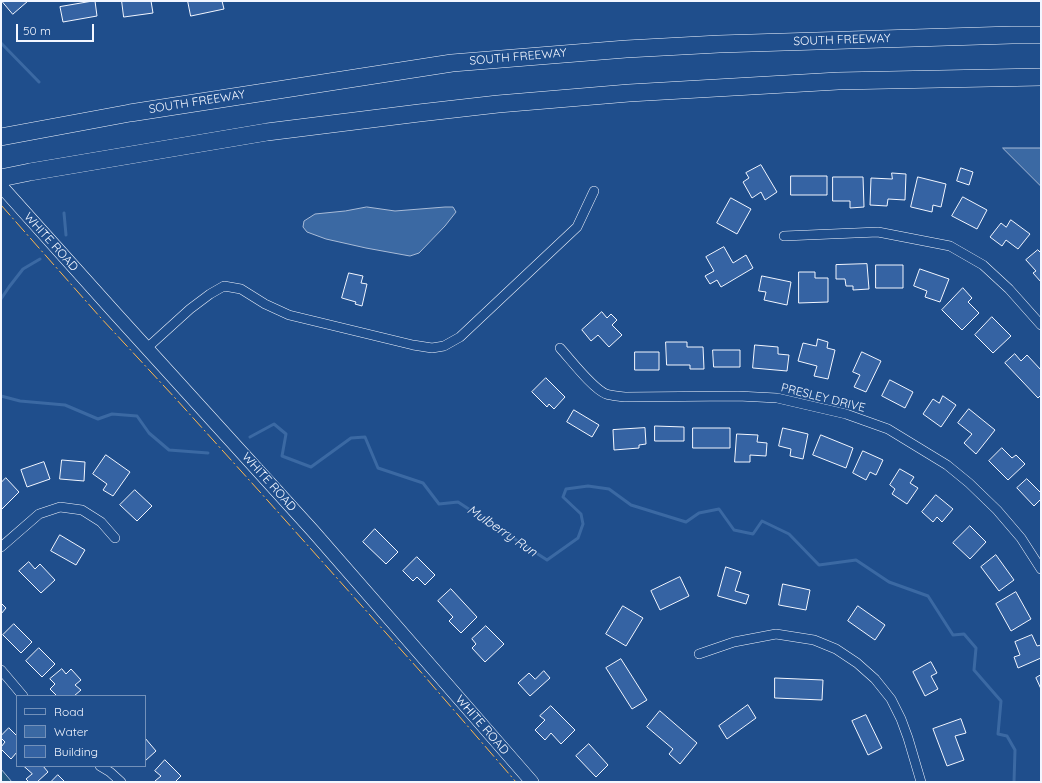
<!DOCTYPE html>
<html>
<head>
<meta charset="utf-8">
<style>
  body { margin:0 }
  #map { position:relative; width:1042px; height:783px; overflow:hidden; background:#1f4e8c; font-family:Quicksand,sans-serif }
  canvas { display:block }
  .frame { position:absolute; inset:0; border:2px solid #f2f6ff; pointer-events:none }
  .legend { position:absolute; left:16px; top:695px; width:130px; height:72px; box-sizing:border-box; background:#1f4e8c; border:1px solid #7391ba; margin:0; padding:5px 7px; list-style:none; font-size:12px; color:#f2f6ff }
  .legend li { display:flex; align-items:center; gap:8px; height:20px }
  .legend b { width:20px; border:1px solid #7391ba }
  .scale { position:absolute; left:16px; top:24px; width:78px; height:18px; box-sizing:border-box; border:2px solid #f2f6ff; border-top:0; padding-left:5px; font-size:12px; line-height:14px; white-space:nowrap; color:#f2f6ff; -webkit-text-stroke:3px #1f4e8c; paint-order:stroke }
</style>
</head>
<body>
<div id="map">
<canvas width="1042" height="783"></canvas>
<div class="frame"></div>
<ul class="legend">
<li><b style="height:5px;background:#1f4e8c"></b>Road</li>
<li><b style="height:11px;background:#3b69a3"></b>Water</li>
<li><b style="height:11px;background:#3563a3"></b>Building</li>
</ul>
<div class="scale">50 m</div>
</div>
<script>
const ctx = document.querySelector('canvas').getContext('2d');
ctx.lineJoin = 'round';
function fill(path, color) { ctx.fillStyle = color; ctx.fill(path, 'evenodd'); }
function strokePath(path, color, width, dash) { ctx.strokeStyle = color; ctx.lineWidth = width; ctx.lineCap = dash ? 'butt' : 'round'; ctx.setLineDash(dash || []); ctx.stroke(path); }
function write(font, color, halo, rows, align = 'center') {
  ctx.font = font + ' Quicksand,sans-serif'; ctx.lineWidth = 3; ctx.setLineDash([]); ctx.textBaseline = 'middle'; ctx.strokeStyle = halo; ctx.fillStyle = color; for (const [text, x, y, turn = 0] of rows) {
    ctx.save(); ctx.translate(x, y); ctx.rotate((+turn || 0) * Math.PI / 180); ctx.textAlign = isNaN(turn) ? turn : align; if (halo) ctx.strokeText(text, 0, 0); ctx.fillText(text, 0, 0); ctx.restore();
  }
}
const green = new Path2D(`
  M1,769L12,782H1Z`);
fill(green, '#245a82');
strokePath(green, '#a8bbd7', 1);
const water = new Path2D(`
  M1003,148H1041V186Z
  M367,207L395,211L445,207H453L456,212L445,226L419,253L410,256L366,248L326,239L307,232L303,227L304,221L315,214L345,211Z`);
fill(water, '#3b69a3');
strokePath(water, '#a8bbd7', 1);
strokePath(new Path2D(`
  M1,43L39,82
  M64,213L66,235
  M1,299L9,287L23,269L40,259
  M1,396L20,401L65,405L98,419L112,414L137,416L149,433L169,450L208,453
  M250,437L274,424L286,434L282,456L311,467L351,438L365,437L378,468L423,483L439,504L458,502L547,560L578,538L583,524L581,514L563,497L566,489L588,486L609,489L631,505L686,522L699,513L719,509L734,530L753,534L762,521L789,534L819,565L856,560L889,582L928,596L953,635L964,634L976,648L974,670L1001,701L998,734L1007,736L1015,750L1014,782`), '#3b69a3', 3);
const building = new Path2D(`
  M2,1H28L13,14Z
  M95,1L97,16L63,22L60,7Z
  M122,1H151L153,13L124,17Z
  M188,1H222L224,9L191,16Z
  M761,165L777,192L765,200L761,192L752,198L743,182L749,178L746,173Z
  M961,168L973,172L969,185L957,181Z
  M892,173L906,174L905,200L888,199L887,206L870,205L871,178L892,179Z
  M791,176H827V195H791Z
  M833,177H863L864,207L850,208V201H833Z
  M918,177L946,184L941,207L933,205L932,212L911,207Z
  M963,197L987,210L977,229L952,216Z
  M731,198L751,209L737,234L717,223Z
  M1011,220L1030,234L1018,249L1006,240L1002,246L990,237L1001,223L1006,227Z
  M724,247L733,263L746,255L753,268L721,287L717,280L710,284L705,276L714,271L706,257Z
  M1038,250L1041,253V282L1033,273L1036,271L1026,260Z
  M867,264L869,289L853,290V286H846L845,279H836V265Z
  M876,265H903V288H876Z
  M920,269L949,279L940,302L925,297L927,291L914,286Z
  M799,272H815V278H828V302L799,303Z
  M349,273L363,276L361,283L367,284L362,306L355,304L356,302L342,298Z
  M762,276L791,282L787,305L764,300L766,292L759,291Z
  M963,288L972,298L968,302L979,313L962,330L942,310Z
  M602,312L607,318L611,314L617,320L612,325L622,335L609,347L598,335L591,341L582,330Z
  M992,317L1011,336L993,353L975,335Z
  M818,339L828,342L827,348L835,350L828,379L814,376L817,366L798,361L803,343L816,346Z
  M666,342H687V347H703L704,369H690V365H667Z
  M755,345L778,347V354L789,355L787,371L753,368Z
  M713,350H740V367H714Z
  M635,352H659V370H635Z
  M862,352L881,361L866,392L854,387L860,375L853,372Z
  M1015,354L1021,361L1027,355L1041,370V395L1038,398L1005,363Z
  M546,378L565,397L554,409L549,404L547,407L532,392Z
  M890,380L913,392L905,408L882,396Z
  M943,396L956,405L941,427L923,414L933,399L939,403Z
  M969,409L995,430L976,454L964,443L972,434L958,423Z
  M574,410L599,425L592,437L567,422Z
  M655,426L684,427V441H655Z
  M645,428L646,444L639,445V448L614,450L613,430Z
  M693,428H730V448H693Z
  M783,428L808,434L803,459L790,456L791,449L779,446Z
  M737,434L758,435L757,442L767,443L766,456L750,455V462H735Z
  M821,435L853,448L846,468L813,455Z
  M1002,448L1012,458L1016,455L1025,464L1008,480L989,461Z
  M863,451L883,460L876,475L870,472L866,480L853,473Z
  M106,455L130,472L113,496L103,490L107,484L93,474Z
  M62,460L85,462L84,481L60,479Z
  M44,462L50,479L27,487L21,470Z
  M900,469L914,477L910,483L918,488L907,504L892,494L895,489L890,485Z
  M6,478L19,492L2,509L1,508V483Z
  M1027,479L1041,493V499L1034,506L1017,488Z
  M135,490L152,506L137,521L120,505Z
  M936,495L953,509L942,522L937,517L933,522L922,512Z
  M970,526L986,542L970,559L953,543Z
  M375,529L398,552L386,564L363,542Z
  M60,535L85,550L76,565L51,551Z
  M996,555L1014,580L999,591L981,567Z
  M417,557L435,575L425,585L417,577L413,581L403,571Z
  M29,562L35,569L40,564L55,580L41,593L19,571Z
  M726,567L741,572L735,591L749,595L746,604L718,596Z
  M680,577L689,596L660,610L651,591Z
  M783,584L810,590L806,610L779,605Z
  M451,589L477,617L461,633L449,621L453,617L438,601Z
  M1016,592L1031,619L1011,631L996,604Z
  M1,603L6,608L1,614Z
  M623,606L643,618L626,646L606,634Z
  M858,606L885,625L875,640L848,621Z
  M14,624L32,642L21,653L3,635Z
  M486,626L504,644L485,662L472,648L476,644L472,639Z
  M1032,635L1037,646L1041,645V658L1018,668L1014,657L1020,655L1015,642Z
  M39,648L55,664L42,677L26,661Z
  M621,659L647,700L632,709L606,668Z
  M931,662L937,673L931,676L938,689L925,696L913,672Z
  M62,669L66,674L71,669L81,680L75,685L81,690L74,696H57L50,689L55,684L50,679Z
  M544,671L550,678L530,696L518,683L529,673L535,679Z
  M1041,675V689L1036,678Z
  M775,678L823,680L822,700L775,698Z
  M748,705L756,718L727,739L719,726Z
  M551,706L575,730L561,744L551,733L545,740L535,730L545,720L540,716Z
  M660,711L697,743L680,764L669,754L673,749L647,727Z
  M866,715L882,748L868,755L852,721Z
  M961,719L966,733L955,736L964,760L947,766L933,729Z
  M9,728L17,736V752L11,759L1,749V747L5,742L1,738V736Z
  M145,738L156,751L145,761Z
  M589,744L608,765L596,777L576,756Z
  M165,760L181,776L175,782H156L155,781L161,776L155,771Z
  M24,766H43L48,772L37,782H29L26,779L32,774Z
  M58,775L65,782H51Z`);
fill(building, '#3563a3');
strokePath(building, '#f2f6ff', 1);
const street = new Path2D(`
  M784,236L878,232L950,246L983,265L1009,289L1041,325
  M147,348L190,309L210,294L224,286L241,289L265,304L289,315L413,345L432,348L444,346L460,337L577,227L594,191
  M560,348C571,360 592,388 606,394C612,396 619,396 625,397L738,396L777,398L846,414L888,429L947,465L969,483L997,510L1021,538L1041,569
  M1,547L39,514L60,507L82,510L101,522L115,538
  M699,654L734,642L776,634L814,640L836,649L857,663L875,679L891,699L901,719L908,738L921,782
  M1,670L23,696
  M100,766L110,772L121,782`);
const secondary = new Path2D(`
  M1,186L115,313L313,531L532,782`);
const highway = new Path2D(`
  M1,137L130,113L452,63L626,49L719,44L1012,35H1041
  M1,178L30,172L267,132L419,113L498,104L629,93L838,81L1041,77`);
strokePath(street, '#f2f6ff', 10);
strokePath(secondary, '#f2f6ff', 14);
strokePath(highway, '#f2f6ff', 18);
strokePath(street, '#1f4e8c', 9);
strokePath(secondary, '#1f4e8c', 13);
strokePath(highway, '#1f4e8c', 17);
strokePath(new Path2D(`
  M1,205L100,317L176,399L260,492L420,671L516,782`), '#ffb74d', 1, [14, 3, 2, 3]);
write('12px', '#f2f6ff', '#1f4e8c', [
  ["SOUTH FREEWAY",842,40,-2],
  ["SOUTH FREEWAY",518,57,-5],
  ["SOUTH FREEWAY",197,102,-9],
  ["WHITE ROAD",51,242,48],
  ["PRESLEY DRIVE",823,398,14],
  ["WHITE ROAD",269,482,48],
  ["WHITE ROAD",482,725,49]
]);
write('italic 13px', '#f2f6ff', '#1f4e8c', [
  ["Mulberry Run",502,531,34]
]);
</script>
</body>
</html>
